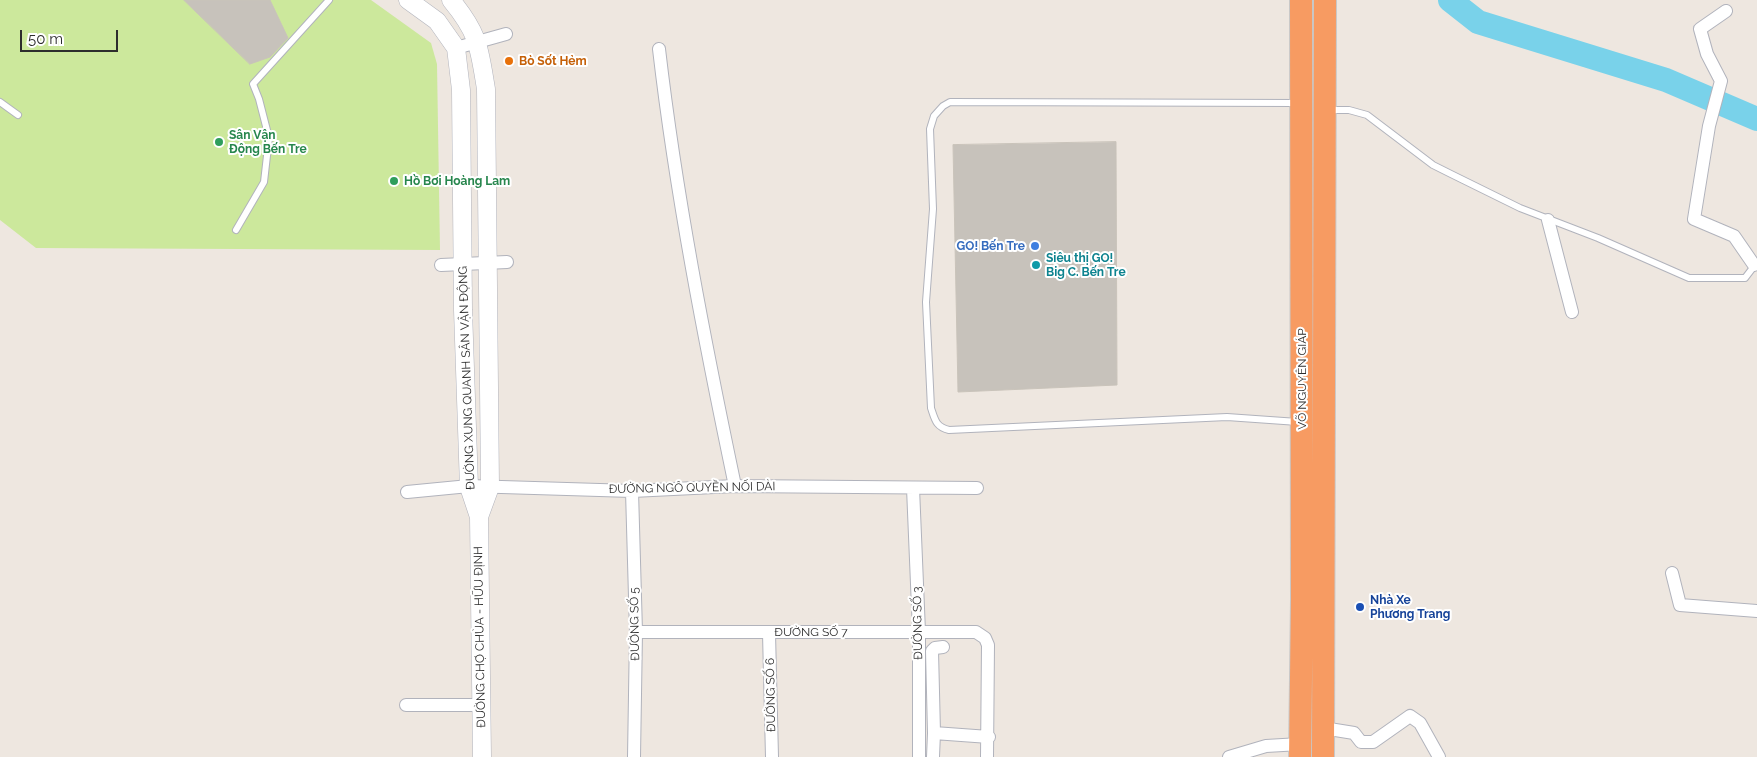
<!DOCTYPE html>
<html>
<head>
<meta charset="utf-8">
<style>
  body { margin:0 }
  #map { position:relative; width:1757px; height:757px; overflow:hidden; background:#eee7e0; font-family:Raleway,sans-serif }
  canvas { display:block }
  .scale { position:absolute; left:20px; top:30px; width:98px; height:22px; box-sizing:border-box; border:2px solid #2d2d2d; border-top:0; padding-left:6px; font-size:15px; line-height:18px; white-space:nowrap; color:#2d2d2d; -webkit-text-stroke:4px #fff; paint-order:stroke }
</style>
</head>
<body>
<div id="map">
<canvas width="1757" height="757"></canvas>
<div class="scale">50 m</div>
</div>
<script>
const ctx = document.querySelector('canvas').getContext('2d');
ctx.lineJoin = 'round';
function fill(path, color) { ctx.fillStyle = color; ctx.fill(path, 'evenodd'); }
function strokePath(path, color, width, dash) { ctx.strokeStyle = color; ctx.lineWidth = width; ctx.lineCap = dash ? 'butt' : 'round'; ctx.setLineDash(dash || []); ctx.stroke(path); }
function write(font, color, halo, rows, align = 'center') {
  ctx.font = font + ' Raleway,sans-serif'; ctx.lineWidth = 4; ctx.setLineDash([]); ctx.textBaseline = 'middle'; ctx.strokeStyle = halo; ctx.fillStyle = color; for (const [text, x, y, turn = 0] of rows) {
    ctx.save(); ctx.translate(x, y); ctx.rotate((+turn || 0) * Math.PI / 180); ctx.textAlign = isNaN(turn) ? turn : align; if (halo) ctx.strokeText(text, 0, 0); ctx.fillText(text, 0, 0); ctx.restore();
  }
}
fill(new Path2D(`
  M0,0H371L431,43L437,64L440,250L36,248L0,220Z`), '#cce89c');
strokePath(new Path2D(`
  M1450,0L1478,22L1666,80L1757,119`), '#79d2ea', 24);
const building = new Path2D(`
  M184,0H270L288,38L270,57L250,64Z
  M1116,142L1117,385L958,392L953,145Z`);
fill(building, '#c7c2bb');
strokePath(building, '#c9c3ba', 1);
const lane = new Path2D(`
  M0,102L18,115
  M1297,103L950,102L943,106L934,116L930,129L933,209L926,302L931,408C935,420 936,427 949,430L1227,417L1298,422
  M1328,110H1349L1367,115L1433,165L1451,174L1520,208L1598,238L1689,278H1745L1755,265
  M236,230L264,182L269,138L259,99L253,84L329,0`);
const street = new Path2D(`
  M1726,11L1700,29L1707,54L1721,81L1709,126L1694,219L1734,236L1754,265
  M456,48L506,34
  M659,49C676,195 705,343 735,486
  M1548,220L1572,312
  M441,265L507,262
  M913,488L919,632V757
  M632,491L636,632L634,757
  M407,492L469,486L632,491L735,486L977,488
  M1672,573L1680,605L1757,611
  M636,632H976L985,638L988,645L987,757
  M769,633L772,757
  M406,705H480
  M1323,728L1354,733L1361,742H1373L1410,716L1420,723L1439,757
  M934,733L932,651L935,648L943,647
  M933,757L934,733L989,737
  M1229,757L1266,746L1300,744`);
const secondary = new Path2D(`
  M408,0L437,21L456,48L461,90L463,310L469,487L479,517L482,757
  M451,0C479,34 479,47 486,89L490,487L479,517`);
const highway = new Path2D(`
  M1300,757L1302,599L1301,0
  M1323,757L1325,0`);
strokePath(lane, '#b1b3bc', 8);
strokePath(street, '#b1b3bc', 14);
strokePath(secondary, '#b1b3bc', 19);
strokePath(highway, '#c8c8c8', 24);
strokePath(lane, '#fff', 6);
strokePath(street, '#fff', 12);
strokePath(secondary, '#fff', 18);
strokePath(highway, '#f79b62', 22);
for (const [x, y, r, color] of [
  [509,61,5,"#e8710a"],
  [219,142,5,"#2e9e5b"],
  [394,181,5,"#2e9e5b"],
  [1035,246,5,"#3f7fe0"],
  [1036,265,5,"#0f9aa8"],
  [1360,607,5,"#1a4fb4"]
]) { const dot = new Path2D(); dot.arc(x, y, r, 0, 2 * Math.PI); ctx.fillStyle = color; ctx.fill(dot); strokePath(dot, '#fff', 2); }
write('bold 12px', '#c56008', '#fff', [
  ["Bò Sốt Hẻm",519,61]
], 'left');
write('bold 12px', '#27864d', '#fff', [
  ["Sân Vận",229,135],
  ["Động Bến Tre",229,149],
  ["Hồ Bơi Hoàng Lam",404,181]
], 'left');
write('bold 12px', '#366cbe', '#fff', [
  ["GO! Bến Tre",1025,246]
], 'right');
write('bold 12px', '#0d838f', '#fff', [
  ["Siêu thị GO!",1046,258],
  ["Big C. Bến Tre",1046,272]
], 'left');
write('12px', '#2d2d2d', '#fff', [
  ["ĐƯỜNG XUNG QUANH SÂN VẬN ĐỘNG",467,378,-92],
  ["VÕ NGUYÊN GIÁP",1302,379,-90],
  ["ĐƯỜNG NGÔ QUYỀN NỐI DÀI",692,488,-1],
  ["ĐƯỜNG SỐ 3",918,623,-91],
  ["ĐƯỜNG SỐ 5",635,624,-91],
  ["ĐƯỜNG SỐ 7",811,632],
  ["ĐƯỜNG CHỢ CHÙA - HỮU ĐỊNH",480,637,-91],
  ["ĐƯỜNG SỐ 6",771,695,-91]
]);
write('bold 12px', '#164399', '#fff', [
  ["Nhà Xe",1370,600],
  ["Phương Trang",1370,614]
], 'left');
</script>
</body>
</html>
